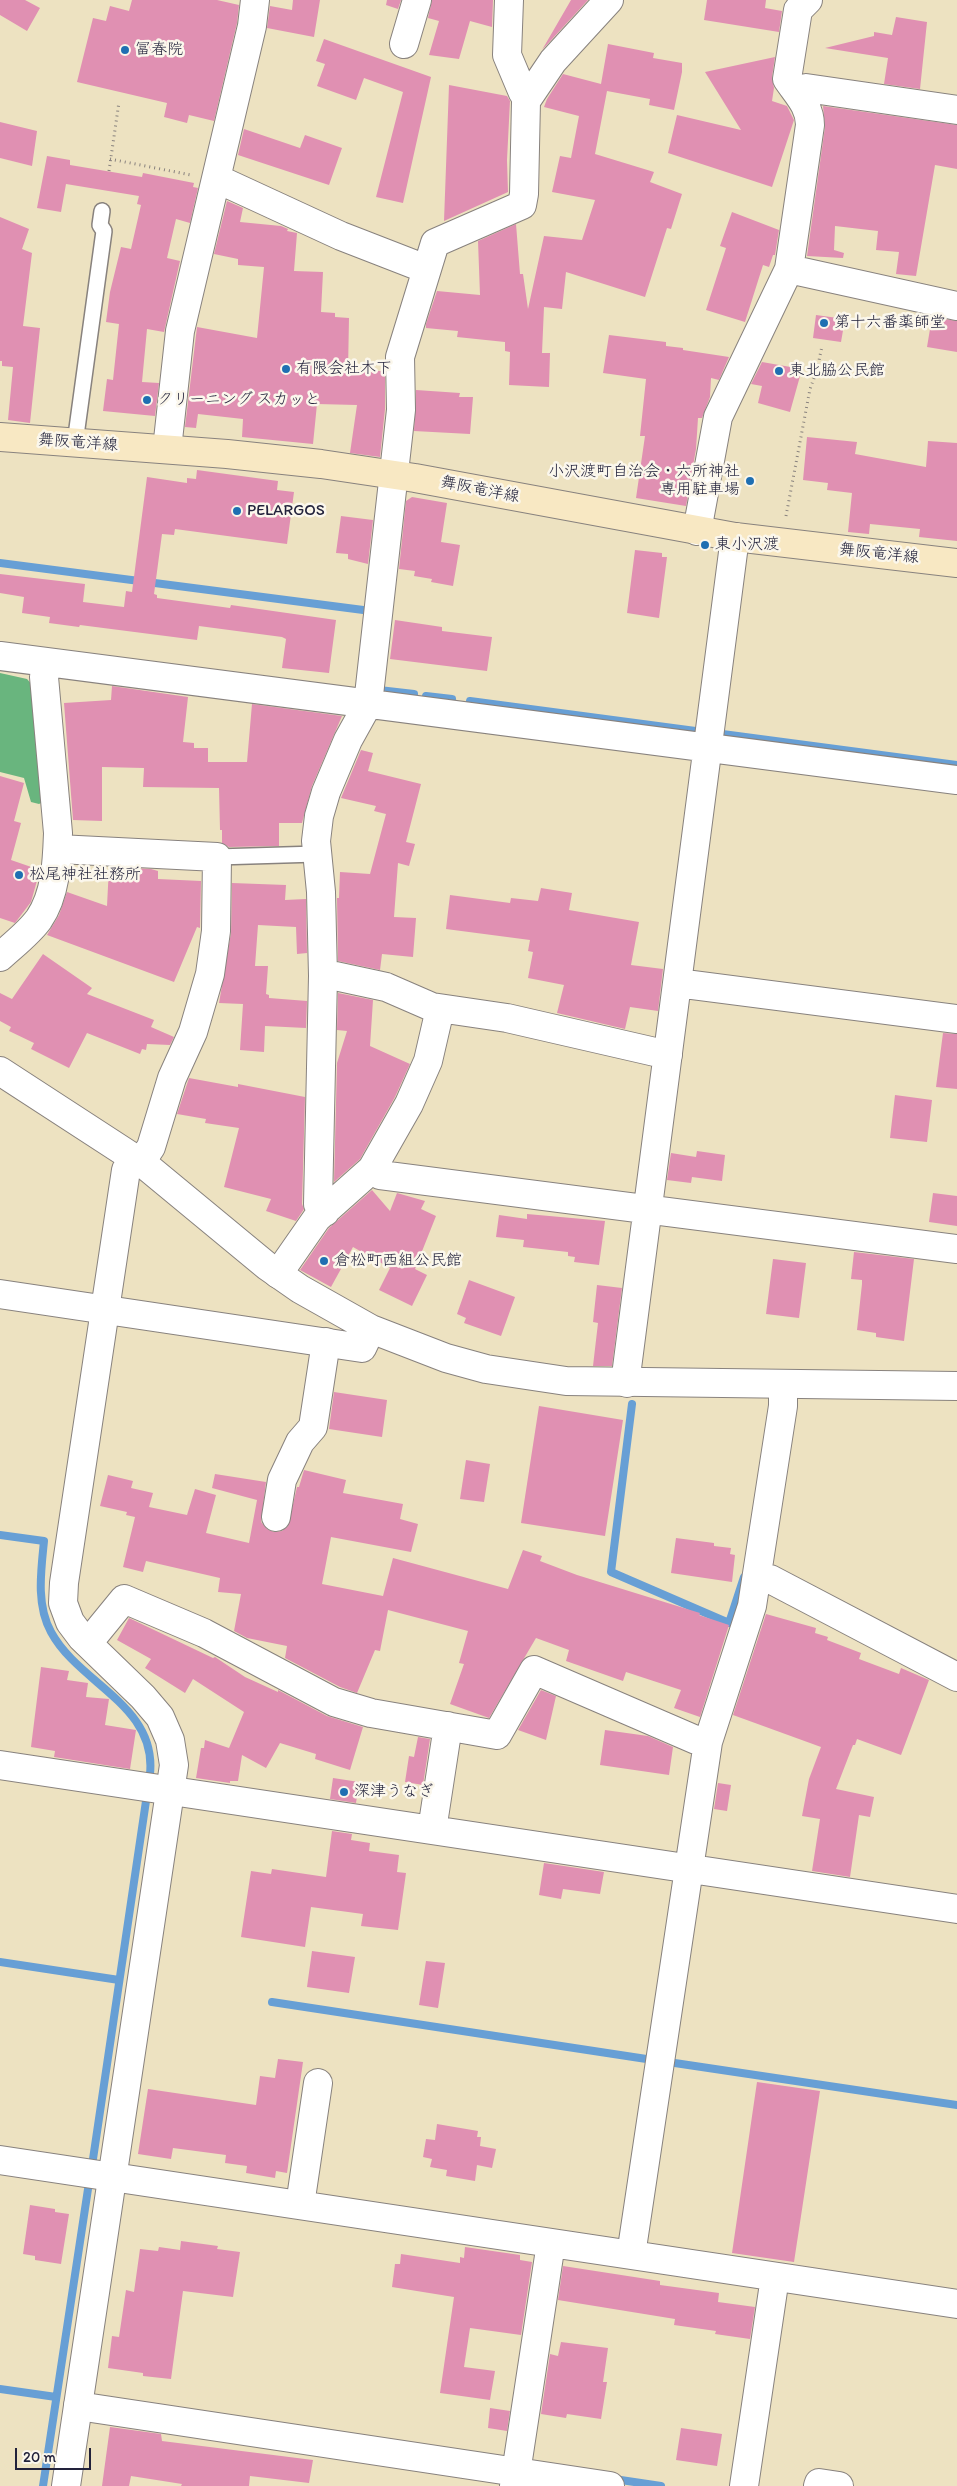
<!DOCTYPE html>
<html>
<head>
<meta charset="utf-8">
<style>
  body { margin:0 }
  #map { position:relative; width:957px; height:2486px; overflow:hidden; background:#ede2c1; font-family:Itim,sans-serif }
  canvas { display:block }
  .scale { position:absolute; left:15px; top:2448px; width:76px; height:22px; box-sizing:border-box; border:2px solid #22223b; border-top:0; padding-left:6px; font-size:15px; line-height:18px; white-space:nowrap; color:#22223b; -webkit-text-stroke:4px #fbf7ec; paint-order:stroke }
</style>
</head>
<body>
<div id="map">
<canvas width="957" height="2486"></canvas>
<div class="scale">20 m</div>
</div>
<script>
const ctx = document.querySelector('canvas').getContext('2d');
ctx.lineJoin = 'round';
function fill(path, color) { ctx.fillStyle = color; ctx.fill(path, 'evenodd'); }
function strokePath(path, color, width, dash) { ctx.strokeStyle = color; ctx.lineWidth = width; ctx.lineCap = dash ? 'butt' : 'round'; ctx.setLineDash(dash || []); ctx.stroke(path); }
function write(font, color, halo, rows, align = 'center') {
  ctx.font = font + ' Itim,"Klee One",sans-serif'; ctx.lineWidth = 5; ctx.setLineDash([]); ctx.textBaseline = 'middle'; ctx.strokeStyle = halo; ctx.fillStyle = color; for (const [text, x, y, turn = 0] of rows) {
    ctx.save(); ctx.translate(x, y); ctx.rotate((+turn || 0) * Math.PI / 180); ctx.textAlign = isNaN(turn) ? turn : align; if (halo) ctx.strokeText(text, 0, 0); ctx.fillText(text, 0, 0); ctx.restore();
  }
}
fill(new Path2D(`
  M0,673L27,679L34,687L45,801L39,804L31,802L24,778L0,772Z`), '#69b57e');
strokePath(new Path2D(`
  M0,563L371,611
  M380,685L379,690L414,694
  M426,696L452,699
  M470,701L703,732
  M715,733L957,765
  M632,1404L611,1572L729,1623L744,1577
  M0,1535L44,1541C41,1571 36,1605 51,1632C79,1684 157,1705 150,1774
  M0,1962L119,1980
  M272,2002L653,2060
  M668,2062L957,2105
  M93,2159L146,1801
  M0,2389L56,2397
  M614,2479L661,2486
  M43,2486L88,2189`), '#679fd5', 8);
fill(new Path2D(`
  M0,0H25L40,8L27,31L0,15Z
  M132,0H217L239,5L237,23L214,121L189,115L187,123L164,117L167,103L77,82L93,18L106,21L110,6L129,11Z
  M293,0H320L314,37L267,28L270,6L292,10Z
  M387,0H401L398,9L386,5Z
  M432,0H493L492,27L470,21L459,59L429,55L439,21L428,18Z
  M571,0H588L542,50Z
  M707,0H766L765,8L782,11L779,32L704,20Z
  M896,17L927,22L920,89L884,84L888,58L825,48L874,36V32L892,35Z
  M324,39L431,77L403,203L376,197L403,92L364,78L356,100L317,86L325,64L316,61Z
  M608,44L654,53L653,58L682,63V72L674,110L649,105L650,99L607,91L595,154L654,172L650,182L682,194L671,229L667,228L645,297L566,272L562,309L544,307L542,353H550L549,387L509,385L510,352L505,351V342L457,337L458,331L426,328V324L437,291L480,295L478,241L516,224L520,274H523L528,309L544,236L582,240L595,200L552,192L560,156L571,158L579,116L544,107L547,99L563,74L601,84Z
  M775,57L772,77L774,88L772,101L787,106L794,120L772,187L668,153L677,115L741,130L705,72Z
  M449,85L507,96L510,101L507,160L508,192L444,221Z
  M823,106L957,125V169L935,165L916,276L896,274L899,252L876,250L878,231L835,226L834,250L844,253L843,258L807,256L825,127Z
  M0,122L37,131L32,166L0,158Z
  M244,129L300,148L305,135L342,148L329,185L238,155Z
  M47,156L70,160V165L142,177L143,173L194,183L193,187L198,188L190,223L176,219L167,258L180,261L164,332L147,329L142,382L159,383L155,416L103,411L107,379L113,380L119,324L106,322L110,292L121,247L131,249L141,205L137,204L139,196L66,184L61,212L37,208Z
  M227,201L243,208L240,222L281,226L288,229L287,231L297,233L294,271L323,272L321,312L335,313V317L349,318L348,371H385V409L380,457L350,453L357,405L317,404L313,444L242,437L243,419L198,414L196,428L185,427L197,327L257,338L264,267L238,265V259L214,254Z
  M732,212L779,230L775,255H773L769,267L763,265L745,322L706,310L726,248L720,246Z
  M0,217L29,229L22,249L32,253L23,326L40,328L30,423L8,420L13,367L2,366V361H0Z
  M816,315L845,319L841,342L813,338Z
  M932,317L957,321V352L927,347Z
  M609,335L666,342V346L683,348V350L729,357L719,380L711,378L710,397L702,418H698L696,449L686,506L636,498L645,436H640L646,379L603,373Z
  M762,362L802,369L790,412L758,403L762,386L751,384Z
  M416,390L460,393L459,397H473L470,434L414,431Z
  M807,437L857,442L855,454L926,467L928,441L957,443V541L919,537L920,529L870,524L869,534L848,532L852,493L827,490L828,483L803,480Z
  M197,470L278,481L277,490L294,492L287,544L175,529L174,535L162,534L154,594L157,595V598L230,608L231,605L336,620L329,673L282,668L286,639L282,637L199,626L197,640L80,625L79,627L49,623L50,617L22,613L24,597L0,593V574L85,584L83,602L124,607L126,591L132,592L147,477L187,483V478L196,479Z
  M412,497L447,503L441,542L460,545L453,586L431,582L432,579L414,576L415,571L399,569L406,501Z
  M341,516L373,520L368,564L348,559V554L336,553Z
  M635,550L662,553V557H667L659,618L627,613Z
  M395,620L442,627V631L492,637L487,671L390,659Z
  M112,686L188,697L183,742L194,743V748H208V762H247L252,704L342,716L312,786L302,823H279V846L229,847L222,843V830H220L219,788L143,787L144,768L102,767V821L73,820L64,703L111,700Z
  M361,750L373,753L368,771L421,784L406,842L415,844L409,866L398,863L394,917L416,918L413,957L382,954L380,970L338,961L337,898H339L340,872L370,874L386,814L374,811L376,806L341,798Z
  M0,776L24,783L14,821L21,823L11,860L40,870L31,902L15,923L0,918Z
  M109,867L151,869L158,871V879L201,881L200,928L197,927L174,982L47,935L59,915L67,892L107,906Z
  M232,883L286,885L285,900L306,899L307,953L297,954L296,927L258,925L255,966H268L266,994L269,995V998L307,1001L306,1028L265,1026L264,1052L240,1050L243,1004L219,1003L231,933Z
  M541,888L572,893L569,910L639,922L631,965L663,969L658,1011L630,1007L625,1029L557,1013L564,985L528,978L533,952L528,951L530,940L446,929L450,895L510,903L511,898L538,901Z
  M43,954L92,988L87,994L154,1020L151,1027L174,1037L170,1045L147,1044L146,1050L142,1049L140,1054L87,1033L69,1068L31,1049L34,1043L9,1031L11,1027L0,1021V993L12,999Z
  M338,993L373,1000L370,1046L410,1064L395,1097L360,1159L334,1182L337,1063L347,1031L337,1030Z
  M943,1033L957,1034V1089L936,1087Z
  M189,1078L238,1087V1084L305,1097L302,1204L304,1209L296,1221L266,1211L271,1199L224,1187L239,1128L205,1123L206,1119L177,1114Z
  M895,1095L932,1100L927,1142L890,1138Z
  M697,1151L725,1155L722,1181L692,1177L691,1183L667,1180L671,1153L696,1157Z
  M372,1190L390,1211L397,1193L425,1201L421,1209L436,1216L415,1269L427,1275L412,1306L379,1290L390,1268L353,1247L331,1287L300,1270L329,1228Z
  M933,1193L957,1196V1226L929,1222Z
  M527,1214L605,1221L599,1265L574,1262L575,1257L568,1256V1252L523,1247L524,1240L496,1237L499,1215L527,1219Z
  M854,1252L914,1259L904,1341L876,1337V1333L857,1330L862,1284V1280L851,1279Z
  M773,1259L806,1263L799,1318L766,1314Z
  M469,1280L515,1297L501,1336L464,1323L466,1318L457,1314Z
  M597,1285L622,1288L612,1366H593L598,1323L593,1322Z
  M334,1392L387,1400L382,1437L329,1429Z
  M539,1406L623,1420L605,1536L521,1523Z
  M466,1460L490,1464L484,1502L460,1499Z
  M304,1470L346,1480L343,1493L403,1504L400,1519L418,1524L411,1552L331,1537L322,1584L383,1596L393,1558L508,1589L523,1550L542,1556L540,1561L577,1575L700,1613L699,1615L729,1625L700,1717L674,1708L681,1690L626,1672L623,1681L566,1661L569,1650L536,1638L489,1718L450,1704L464,1664L459,1663L468,1631L388,1610L380,1651L375,1650L357,1693L340,1687L285,1658L287,1646L247,1638L234,1631L241,1594L218,1592L220,1578L146,1561L143,1572L123,1567L135,1517L126,1515L127,1512L100,1506L108,1475L133,1481L131,1488L153,1493L149,1507L187,1515L195,1489L216,1495L206,1533L249,1543L257,1500L212,1488L215,1474L266,1482L261,1522L267,1529L274,1532L282,1531L288,1526L297,1487H299Z
  M676,1538L714,1543V1546L731,1548L730,1554L735,1555L732,1582L671,1573Z
  M766,1614L816,1628L815,1633L828,1637L827,1640L861,1653L859,1659L899,1674L901,1668L929,1680L901,1755L857,1739L855,1745H853L836,1789L874,1797L870,1817L859,1815L850,1877L812,1871L820,1819L802,1816L809,1779L821,1747L733,1715Z
  M129,1618L213,1658L215,1657L245,1677L278,1692V1690L327,1716L363,1727L350,1770L315,1759L316,1754L280,1743L266,1768L242,1755L238,1781H230V1783L196,1778L201,1748H204L205,1740L229,1748L244,1712L193,1679L185,1693L145,1668L151,1659L117,1640Z
  M41,1667L69,1671L67,1680L88,1683L86,1697L109,1699L105,1725L136,1730L130,1769L54,1757L55,1751L31,1747Z
  M541,1690L556,1696L546,1740L518,1730Z
  M605,1730L648,1736L673,1747L669,1775L600,1765Z
  M418,1737L430,1739L423,1785L405,1782L409,1756L414,1757Z
  M333,1778L359,1782L356,1803L330,1799Z
  M718,1783L731,1785L727,1811L714,1809Z
  M332,1831L352,1834L351,1840L370,1843L369,1851L399,1855L397,1872L406,1873L398,1930L361,1926L363,1914L311,1907L305,1947L241,1937L251,1871L271,1874L272,1869L326,1877Z
  M544,1863L604,1872L600,1894L563,1889L561,1899L539,1895Z
  M312,1951L355,1957L349,1993L307,1987Z
  M426,1961L445,1963L438,2008L419,2005Z
  M278,2059L303,2062L287,2173L276,2171L275,2178L246,2173L247,2166L225,2163L226,2155L173,2148L171,2159L138,2154L148,2089L256,2105L260,2076L275,2078Z
  M757,2082L820,2091L794,2262L732,2253Z
  M437,2124L478,2131L477,2137H481L480,2146L496,2149L492,2168L477,2165L475,2181L446,2176L447,2170L430,2167L432,2159L423,2157L426,2139L435,2140Z
  M30,2205L55,2209V2212L69,2214L61,2264L35,2260V2256L23,2254Z
  M181,2241L218,2246L217,2249L240,2252L233,2297L183,2291L171,2379L143,2376V2373L108,2368L112,2336L119,2337L126,2290L134,2292L140,2249L158,2251L159,2247L180,2250Z
  M465,2247L520,2255V2260L532,2262L521,2335L470,2328L464,2367L495,2371L490,2400L440,2393L454,2297L392,2287L395,2264H400L401,2254L460,2263V2257L464,2258Z
  M563,2266L660,2281V2285L719,2293L718,2302L755,2307L750,2339L715,2334L716,2331L674,2325L675,2319L558,2300Z
  M561,2342L608,2348L603,2382H607L601,2419L567,2414L566,2418L541,2414L550,2354L558,2356Z
  M490,2408L510,2411L507,2431L488,2428Z
  M110,2427L161,2434L162,2441L313,2460L309,2483L250,2476L249,2486H181L182,2484L131,2476L129,2486H102Z
  M681,2428L722,2434L717,2466L676,2460Z`), '#e090b2');
const service = new Path2D(`
  M75,443L104,231L100,225L102,211
  M217,857L317,854`);
const minor = new Path2D(`
  M509,0L507,55L523,93L528,96
  M404,44L417,0
  M798,94L806,88L957,110
  M216,180L224,182L341,236L426,269
  M789,269L957,306
  M167,449L180,331L252,26L255,0
  M697,531L718,417L789,269L810,125C810,106 797,94 787,79L798,10L808,0
  M0,656L957,780
  M58,849L217,857L216,931L210,974L193,1032L172,1078L151,1147L141,1162
  M0,957C13,945 29,933 39,919C56,894 57,861 58,833L44,677L46,662
  M323,976H335L386,987L432,1007L507,1018L668,1055
  M677,983L957,1019
  M372,1169L380,1175L957,1249
  M325,1212L318,1204L323,976L321,892L316,841L319,816L326,792L348,740L368,704L401,410L400,357L435,243L522,205L524,194L526,101L553,61L609,0
  M278,1274L317,1218L372,1169L409,1104L428,1061L440,1009
  M627,1383V1368L735,537
  M276,1517L282,1480L300,1442L313,1427L326,1342
  M757,1577L770,1579L957,1677
  M88,1643L124,1599L204,1633L334,1702L371,1713L497,1735L534,1670L696,1740L708,1742
  M0,1765L957,1909
  M432,1830L448,1726
  M0,2160L957,2304
  M300,2205L318,2083
  M631,2255L708,1742L752,1606L783,1406V1384
  M78,2406L610,2486
  M514,2486L551,2243
  M744,2486L775,2277
  M818,2486L819,2483L839,2486`);
const tertiary = new Path2D(`
  M0,1071L146,1166L267,1266L300,1289L371,1329L446,1358L486,1369L566,1381L957,1386
  M0,1294L362,1348L371,1329
  M66,2486L174,1765L170,1740L160,1717L143,1697L82,1638L70,1622L63,1603L64,1583L126,1170L135,1158`);
const secondary = new Path2D(`
  M0,437L227,454L321,464L415,478L735,537L957,563`);
strokePath(service, '#88827e', 18);
strokePath(minor, '#88827e', 30);
strokePath(tertiary, '#88827e', 30);
strokePath(secondary, '#88827e', 30);
strokePath(new Path2D(`
  M110,159L191,175
  M109,171L119,102
  M786,516L810,389L817,370L822,346`), '#88827e', 3, [1, 4]);
strokePath(service, '#fff', 15);
strokePath(minor, '#fff', 28);
strokePath(tertiary, '#fff', 28);
strokePath(secondary, '#f8e8c3', 28);
for (const [x, y, r, color] of [
  [125,50,5,"#1f6fb2"],
  [824,323,5,"#1f6fb2"],
  [286,369,5,"#1f6fb2"],
  [779,371,5,"#1f6fb2"],
  [147,400,5,"#1f6fb2"],
  [750,481,5,"#1f6fb2"],
  [237,511,5,"#1f6fb2"],
  [705,545,5,"#1f6fb2"],
  [19,875,5,"#1f6fb2"],
  [324,1261,5,"#1f6fb2"],
  [344,1792,5,"#1f6fb2"]
]) { const dot = new Path2D(); dot.arc(x, y, r, 0, 2 * Math.PI); ctx.fillStyle = color; ctx.fill(dot); strokePath(dot, '#fbf7ec', 2); }
write('16px', '#22223b', '#fbf7ec', [
  ["冨春院",135,50],
  ["第十六番薬師堂",834,323],
  ["有限会社木下",296,369],
  ["東北脇公民館",789,371],
  ["クリーニング スカッと",157,400],
  ["小沢渡町自治会・六所神社",740,472,"right"],
  ["専用駐車場",740,490,"right"],
  ["PELARGOS",247,511],
  ["東小沢渡",715,545],
  ["松尾神社社務所",29,875],
  ["倉松町西組公民館",334,1261],
  ["深津うなぎ",354,1792]
], 'left');
write('16px', '#22223b', '#fbf7ec', [
  ["舞阪竜洋線",78,443,4],
  ["舞阪竜洋線",480,490,11],
  ["舞阪竜洋線",879,554,6]
]);
</script>
</body>
</html>
